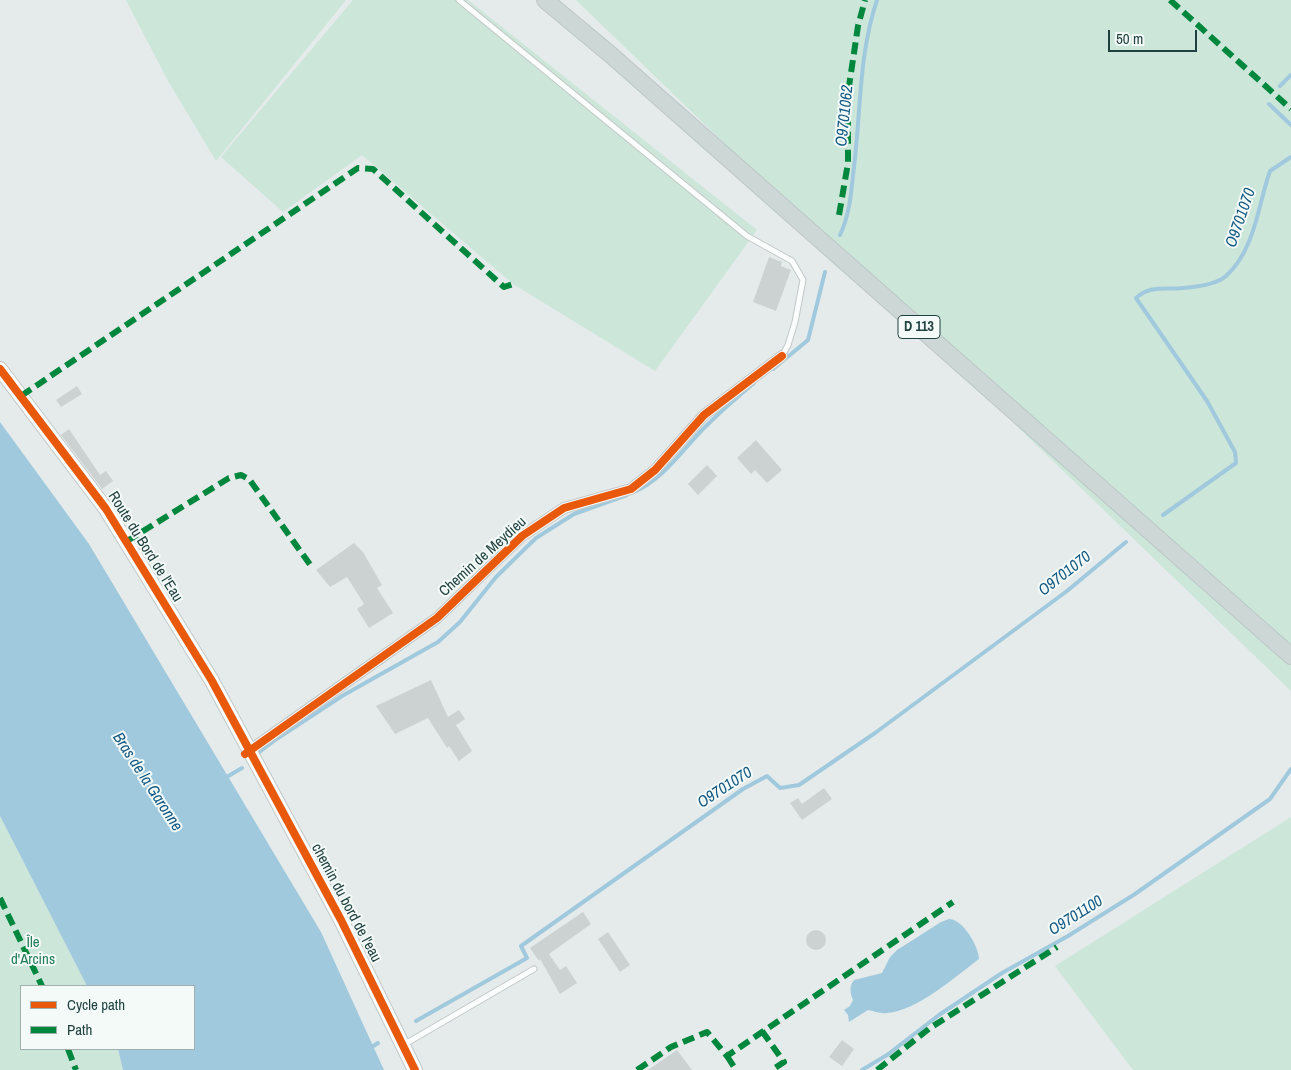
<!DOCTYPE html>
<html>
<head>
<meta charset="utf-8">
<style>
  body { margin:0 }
  #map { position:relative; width:1291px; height:1070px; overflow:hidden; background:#e5ebea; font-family:"Archivo Narrow",sans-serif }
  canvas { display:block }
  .legend { position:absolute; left:20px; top:985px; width:175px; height:65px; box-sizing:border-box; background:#f3faf8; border:1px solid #9fb0ae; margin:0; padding:6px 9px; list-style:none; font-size:15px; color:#20413f }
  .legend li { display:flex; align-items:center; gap:10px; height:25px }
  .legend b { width:25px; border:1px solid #9fb0ae }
  .scale { position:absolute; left:1108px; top:30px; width:89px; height:22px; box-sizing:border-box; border:2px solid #20413f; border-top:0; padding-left:6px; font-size:15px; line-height:18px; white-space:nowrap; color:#20413f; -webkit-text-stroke:4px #f3faf8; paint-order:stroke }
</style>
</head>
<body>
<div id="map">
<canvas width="1291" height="1070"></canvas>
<ul class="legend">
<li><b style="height:6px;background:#e8590c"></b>Cycle path</li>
<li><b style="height:6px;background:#00873e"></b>Path</li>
</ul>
<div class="scale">50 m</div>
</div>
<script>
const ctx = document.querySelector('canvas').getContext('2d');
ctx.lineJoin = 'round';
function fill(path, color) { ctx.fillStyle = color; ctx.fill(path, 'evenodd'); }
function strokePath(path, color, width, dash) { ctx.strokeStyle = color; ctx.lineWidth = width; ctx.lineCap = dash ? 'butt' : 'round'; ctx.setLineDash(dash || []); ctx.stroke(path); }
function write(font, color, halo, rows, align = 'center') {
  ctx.font = font + ' "Archivo Narrow",sans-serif'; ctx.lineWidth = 4; ctx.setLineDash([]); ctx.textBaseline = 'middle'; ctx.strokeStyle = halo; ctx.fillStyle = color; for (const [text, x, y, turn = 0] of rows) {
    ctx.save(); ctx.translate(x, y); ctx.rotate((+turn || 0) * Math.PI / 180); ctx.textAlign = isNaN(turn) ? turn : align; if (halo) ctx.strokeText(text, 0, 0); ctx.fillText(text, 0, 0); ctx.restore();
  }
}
fill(new Path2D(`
  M126,0H346L216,161L168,81Z
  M353,0H468L757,230L655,371L513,284L362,155L283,212L221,157Z
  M576,0H1291V691Z
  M0,816L87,986H21V1049H118L123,1070H0Z
  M1291,817V1070H1133L1055,966Z`), '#cce6da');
fill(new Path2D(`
  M0,422L89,544L321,932L384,1070H123L118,1049H194V986H87L0,816Z
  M949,919C963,919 979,947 979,959C955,977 917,1011 887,1013C880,1014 874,1011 868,1010L849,1022L848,1015L844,1010L850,1006L853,1000C850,993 849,986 854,980L882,973L890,957L897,950L941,922Z`), '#a1c9de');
strokePath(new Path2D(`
  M1280,86L1291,75
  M1269,104L1291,125
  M840,235C849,216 851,196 853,175C861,117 858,56 877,0
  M773,369L808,340L825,272
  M634,492C662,480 681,452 702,430C718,414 736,398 754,383
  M1163,515L1236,463L1235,452L1207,401L1136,298C1150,285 1164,290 1183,288C1196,287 1216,285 1226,276C1255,250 1258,205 1270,171L1291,157
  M258,753L275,740L342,696L438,642L460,622L496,577L536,538L574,514L627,495
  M225,778L242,768
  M416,1021L527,958L521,946L743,789L767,776L780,788L799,785L875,733L1067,591L1126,542
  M369,1049L378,1043
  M862,1070L887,1055L939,1015L1002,973L1068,936L1135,894L1270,799L1291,769`), '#a1c9de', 4);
fill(new Path2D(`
  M769,257L782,262L781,266L791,270L776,311L753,302Z
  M77,386L82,394L61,407L56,400Z
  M69,429L100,475L106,471L113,481L102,489L61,435Z
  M756,440L782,470L767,483L755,470L751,474L737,458Z
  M707,465L717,476L698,495L688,484Z
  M354,543L363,552L382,585L377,588L393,613L369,628L357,609L364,604L347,577L330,587L316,570Z
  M431,680L448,717L459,710L465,719L456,725L472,751L459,761L449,746L447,748L428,718L395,734L376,706Z
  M824,788L832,799L802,820L790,803L798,798L802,804Z
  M583,912L591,924L549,954L560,970L566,966L577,983L560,994L540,959L539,961L530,948Z
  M806 940a10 10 0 1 1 20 0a10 10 0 1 1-20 0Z
  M608,932L630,965L620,972L598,939Z
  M842,1040L854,1049L842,1066L829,1057Z
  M677,1050L692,1070H648Z`), '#ccd2d1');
const service = new Path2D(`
  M459,0L747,236L792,261L803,280L795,322L788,345L782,356
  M405,1044L534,969`);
const minor = new Path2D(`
  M249,751L437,618L522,536L564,508L631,489L655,470L704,415L782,356`);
const tertiary = new Path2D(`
  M0,369L106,509L212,681L341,920L415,1070`);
const primary = new Path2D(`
  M545,0L611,55L1291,656`);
strokePath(service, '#c2c8c7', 7);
strokePath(minor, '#c2c8c7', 12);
strokePath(tertiary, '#c2c8c7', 16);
strokePath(primary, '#bcc7c6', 18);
strokePath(service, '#fbfcfc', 5);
strokePath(minor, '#fbfcfc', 10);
strokePath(tertiary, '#fbfcfc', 14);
strokePath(primary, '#cdd7d6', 16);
strokePath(new Path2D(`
  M1170,0L1291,109
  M839,215L848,163V93L858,26L865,0
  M21,396L358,168L373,169L504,287L513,284
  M127,541L229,478L241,475L249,479L311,566
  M0,898L42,986
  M762,1031L784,1062L772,1070
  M68,1049L76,1070
  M727,1056L736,1070
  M637,1070L671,1047L707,1032L727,1056L953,902
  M877,1070L930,1028L1057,947`), '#00873e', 6, [12, 6]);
strokePath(new Path2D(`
  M0,369L106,509L212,681L341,920L415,1070
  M245,754L437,618L522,536L564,508L631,489L655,470L704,415L782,356`), '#e8590c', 8);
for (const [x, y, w] of [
  [919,327,42]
]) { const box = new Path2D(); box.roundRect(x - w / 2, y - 11.5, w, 23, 4); ctx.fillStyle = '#f3faf8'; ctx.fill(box); strokePath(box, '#20413f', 1); }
write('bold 14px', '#20413f', null, [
  ["D 113",919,327]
]);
write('15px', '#20413f', '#f3faf8', [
  ["Route du Bord de l'Eau",145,547,58],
  ["Chemin de Meydieu",483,557,-42],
  ["chemin du bord de l'eau",346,903,62]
]);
write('15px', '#257d5a', '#f3faf8', [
  ["Île",33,943],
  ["d'Arcins",33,960]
]);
write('italic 16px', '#135984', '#f3faf8', [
  ["O9701062",845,116,-84],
  ["O9701070",1241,218,-71],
  ["O9701070",1065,574,-38],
  ["Bras de la Garonne",147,782,57],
  ["O9701070",725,788,-33],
  ["O9701100",1076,916,-32]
]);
</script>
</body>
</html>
